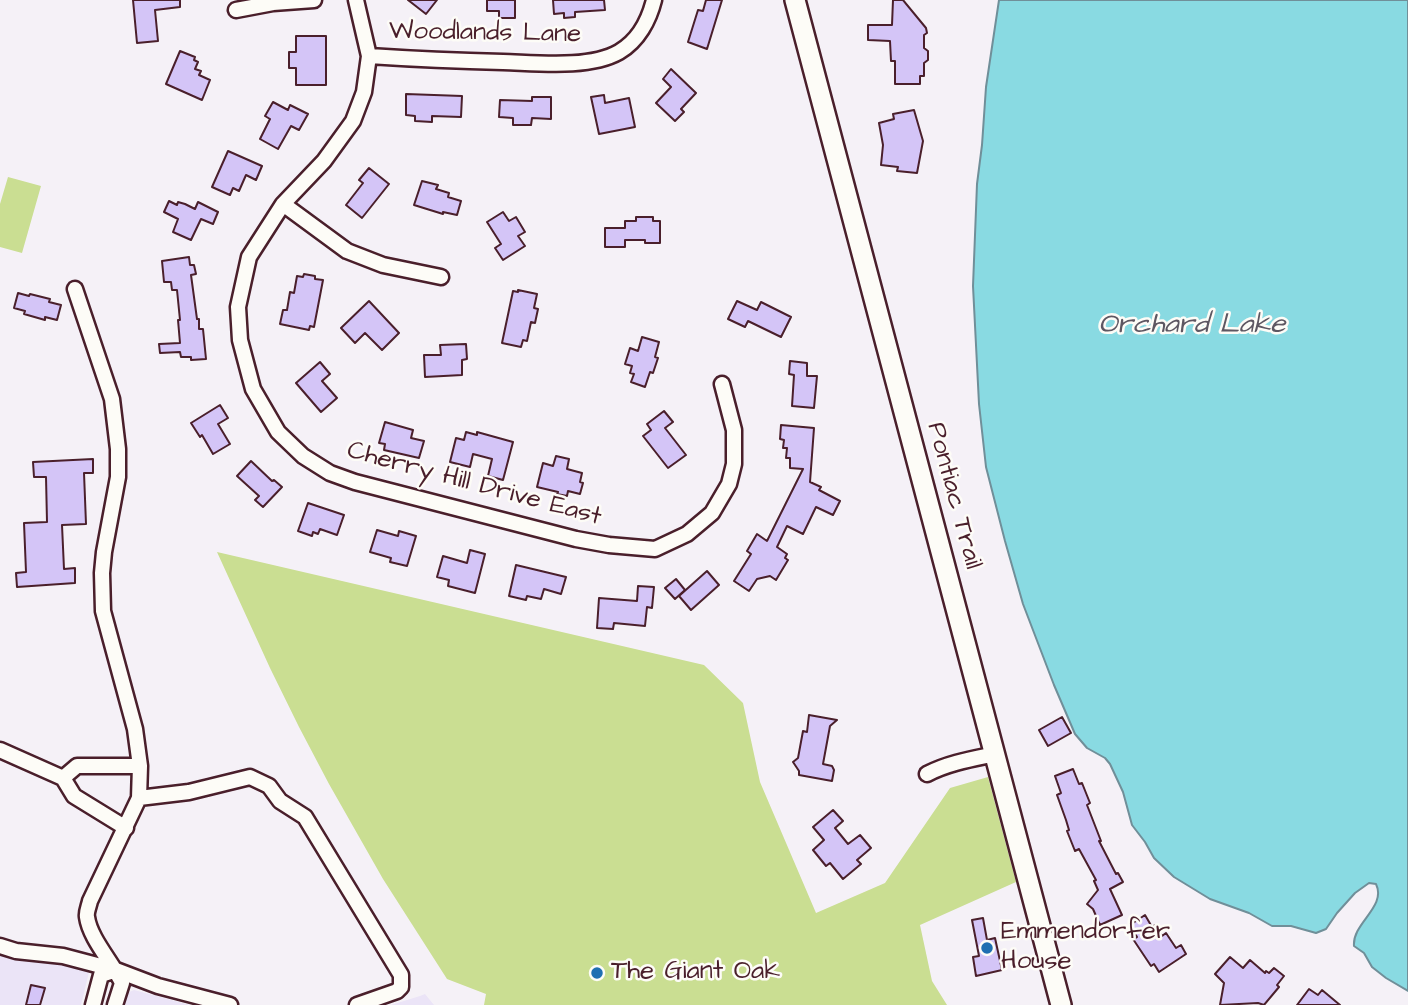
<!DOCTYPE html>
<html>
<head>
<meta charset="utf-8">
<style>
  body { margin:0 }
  canvas { display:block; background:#f5f1f7 }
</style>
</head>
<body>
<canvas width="1408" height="1005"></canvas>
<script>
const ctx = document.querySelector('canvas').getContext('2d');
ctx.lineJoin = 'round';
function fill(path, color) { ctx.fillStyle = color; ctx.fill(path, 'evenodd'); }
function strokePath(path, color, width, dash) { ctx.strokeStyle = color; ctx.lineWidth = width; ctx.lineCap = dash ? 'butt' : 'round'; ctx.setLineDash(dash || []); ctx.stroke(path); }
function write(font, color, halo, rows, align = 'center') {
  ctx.font = font + ' "Architects Daughter",sans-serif'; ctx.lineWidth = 5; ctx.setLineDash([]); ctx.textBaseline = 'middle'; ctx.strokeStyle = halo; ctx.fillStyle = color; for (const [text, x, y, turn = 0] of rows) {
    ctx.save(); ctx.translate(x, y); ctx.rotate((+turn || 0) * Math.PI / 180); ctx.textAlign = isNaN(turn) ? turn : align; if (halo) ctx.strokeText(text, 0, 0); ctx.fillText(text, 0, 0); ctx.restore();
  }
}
fill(new Path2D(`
  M0,948L89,972L81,1005H0Z
  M134,990L190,1005H122L125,994Z
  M425,994L434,1005H391L420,996Z`), '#ebe4f7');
fill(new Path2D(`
  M8,177L41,186L22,253L0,247V204Z
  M217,552L704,665L743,703L760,782L816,913L885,883L950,788L988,777L1016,882L920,925L932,981L947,1005H484L486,994L447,979L383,879L329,784L299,727L270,668Z`), '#cade92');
const water = new Path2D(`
  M999,0H1408V991L1386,978L1372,967L1364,953L1354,946C1352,923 1387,907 1376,884L1369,883L1355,893L1337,913L1326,929L1316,933L1291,926H1272L1249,913L1210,899L1174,877L1154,858L1145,842L1132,825L1123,792L1110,764L1105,758L1087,748L1075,734L1054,685L1023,604L1005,541L986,467L979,404L973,286L977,184L982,145L986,87Z`);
fill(water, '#89dae2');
strokePath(water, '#708f99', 2);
const building = new Path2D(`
  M133,0H180V7L155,10L158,41L137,43Z
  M408,0H437L426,14Z
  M487,0H515V18H499V11H487Z
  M553,0H604L605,10L575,12V17L564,18V13L554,14Z
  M706,0H722L707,49L688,42L698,10L703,11Z
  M893,0H903L926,28L927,33L924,35V48L928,51V60L924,63V76H920V84H895V61H891L890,41L868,40V25H892Z
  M296,36H326V85H296V68H289V52H296Z
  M180,51L195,57L194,60L198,62L195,69L201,71L199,75L210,80L202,100L166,84Z
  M671,69L696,93L681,109L684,112L675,121L656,103L671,87L663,79Z
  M406,94L462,96L461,117L432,116V122L415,121V116L406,115Z
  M604,95L605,103L629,98L635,127L599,134L591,97Z
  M532,97H551V119L532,118L531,125H513V118L499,117L500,100L532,101Z
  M273,102L288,110L290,105L308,114L299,130L291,126L278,149L260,139L270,119L265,116Z
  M914,110L923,141L917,173L897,171L898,167L881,165L883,145L879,123L894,119L893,114Z
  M228,151L262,166L256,180L246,175L239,191L233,188L230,195L212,187Z
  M369,168L389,184L362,218L346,205L363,183L359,180Z
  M422,181L438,185L436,189L449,193L448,197L461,201L457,215L443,212V214L414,205Z
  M169,201L177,205L178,202L185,204L195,209L198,202L218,212L213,224L201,219L191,240L173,232L178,219L164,212Z
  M503,212L509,221L516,217L525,232L518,236L525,246L503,260L495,248L501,244L487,222Z
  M636,217H653V221H660V243H645V240H625V247H605V228H625V221H636Z
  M189,257L190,265H194L196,274L191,275L197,319H199V329H203L206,359L191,360V357H181L180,352L160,353L159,344L180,343L178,320H180L177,290H172L171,282H164L162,261Z
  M304,274L315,276V279L323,280L314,327L310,326L309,330L280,324L283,310H287L290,292L294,293L297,276L303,277Z
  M518,290L537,294L534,308L538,309L535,323L531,322L527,341L523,340L521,347L502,343L513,291L518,292Z
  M18,293L29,296L30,294L50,299L49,302L61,305L57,320L45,317V320L24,314L25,311L14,308Z
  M369,301L399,333L382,350L365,333L355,343L341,328Z
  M737,301L757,310L761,302L791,317L781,337L748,321L745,327L728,319Z
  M642,337L659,342L655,357L658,358L653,373L650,372L645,387L631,382L634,374L630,373L632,366L625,364L630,348L638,351Z
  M466,344L467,359L462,360V375L425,377L424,355H441L440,345Z
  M790,361L807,363V376H817L814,408L792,406L794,375L789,374Z
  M320,362L330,374L322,381L337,398L321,412L296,383Z
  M220,405L228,418L218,424L230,444L213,454L202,435L200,437L191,423Z
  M664,411L673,422L665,428L686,455L668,468L643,436L651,430L647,424Z
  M385,422L413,430L411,438L424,441L419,458L384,450L385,444L379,443Z
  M781,425L814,428L810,482L821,487L819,490L840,501L833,515L816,507L803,534L787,526L777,547L787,554L785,558L788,560L776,580L770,576L757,579L749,591L734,581L751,554L747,551L757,534L767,541L803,469L790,468V458H786L787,448H783L784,440L780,439Z
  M466,432L477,435V432L513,442L503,480L488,476L492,459L473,454L470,467L450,462L456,438L464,440Z
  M556,456L569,459L567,469L582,473L580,482L583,483L580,494L568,491L567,496L557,494L558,492L537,487L543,463L553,466Z
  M93,459V473H84L86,524L62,525L64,569L75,568V583L17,587L16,573L26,572L24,523L47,522L46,477H34L33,462Z
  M251,461L272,481L274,480L282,487L263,507L255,500L259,496L237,476Z
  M308,503L344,515L337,535L320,529L318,534L313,532L312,536L298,531Z
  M377,530L398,536L399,531L416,536L407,566L390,562L391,558L370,552Z
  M470,550L485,554L475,593L448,586L449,580L437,577L443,556L467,563Z
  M516,565L566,577L561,594L544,589L541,599L527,596L526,600L509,596Z
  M707,571L719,585L691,610L679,596Z
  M676,579L685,590L675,599L665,588Z
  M638,586L654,587L652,608L647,607L645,626L614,623L613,629L597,628L599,598L637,601Z
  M809,715L837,720L830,726L823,764L832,766L834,770L832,781L799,775V771L793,762L798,758L803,731L807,732Z
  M1062,717L1071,733L1048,746L1039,730Z
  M1073,769L1079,784L1082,783L1090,803L1087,805L1101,841H1099L1116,874L1118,873L1123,882L1110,889L1122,915L1100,925L1093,909L1087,904L1098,890L1094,881L1096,880L1079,849L1075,851L1067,831L1069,830L1066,820L1057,795L1061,793L1055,776Z
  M833,810L843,821L835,828L848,844L860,835L871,848L857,860L861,864L843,879L830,863L826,866L813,850L824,840L813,827Z
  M1145,915L1152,927L1155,925L1162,936L1166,933L1176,948L1181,945L1186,954L1159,972L1154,964L1151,966L1133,939L1137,937L1130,925Z
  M983,918L987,940L995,938L1002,970L976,976L973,957L979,956L972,920Z
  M1230,957L1243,968L1250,960L1265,973L1266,971L1269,973L1274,968L1284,976L1277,985L1279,987L1264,1005L1258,1003L1220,1005L1224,983L1215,974Z
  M31,985L45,988L40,1005H26Z
  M1309,989L1318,995L1322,990L1340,1005H1297Z`);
fill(building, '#d4c5f7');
strokePath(building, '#4a1f2b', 2);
const minor = new Path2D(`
  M356,0L369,56L364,92L353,121L324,161L283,204L249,257L238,307L240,340L253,389L278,432L303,456L330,473L355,482L576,539L609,545L655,549L687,534L712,513L729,484L734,464V430L722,384
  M236,10L273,3L314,0
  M369,56C414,59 458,61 503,62C537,63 589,69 619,52C638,41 649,20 654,0
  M283,204L347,251L383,265L441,277
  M75,289L112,399L118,449V477L104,552L102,573L103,611L135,729L140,766L139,798L90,901C89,906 86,912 87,917C90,939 113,963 122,983L115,1005
  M0,750L63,778L74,796L126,828
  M927,774C948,763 972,759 996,754
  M63,778L77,766H140
  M139,798L189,792L250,777L269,786L280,801L305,817L401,975V987L397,991L357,1005
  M0,946L16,951L63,956L116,970L158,986L230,1005
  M93,1005L101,975L116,970`);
const secondary = new Path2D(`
  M795,0L1061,1005`);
strokePath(minor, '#4a1f2b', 19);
strokePath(secondary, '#4a1f2b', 24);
strokePath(minor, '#fdfcf7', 14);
strokePath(secondary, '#fdfcf7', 19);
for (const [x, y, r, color] of [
  [987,948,7,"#1f6fb2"],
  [597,973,7,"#1f6fb2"]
]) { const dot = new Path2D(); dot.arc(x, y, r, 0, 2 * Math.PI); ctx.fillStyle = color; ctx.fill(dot); strokePath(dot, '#fdfcf7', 2.5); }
write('26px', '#4a1f2b', '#fdfcf7', [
  ["Woodlands Lane",485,34,1],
  ["Cherry Hill Drive East",474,485,15],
  ["Pontiac Trail",953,496,75]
]);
write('26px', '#4a1f2b', '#fdfcf7', [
  ["Emmendorfer",1001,933],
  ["House",1001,963],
  ["The Giant Oak",611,973]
], 'left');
write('italic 28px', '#5d5762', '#fdfcf7', [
  ["Orchard Lake",1192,326]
]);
</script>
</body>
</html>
